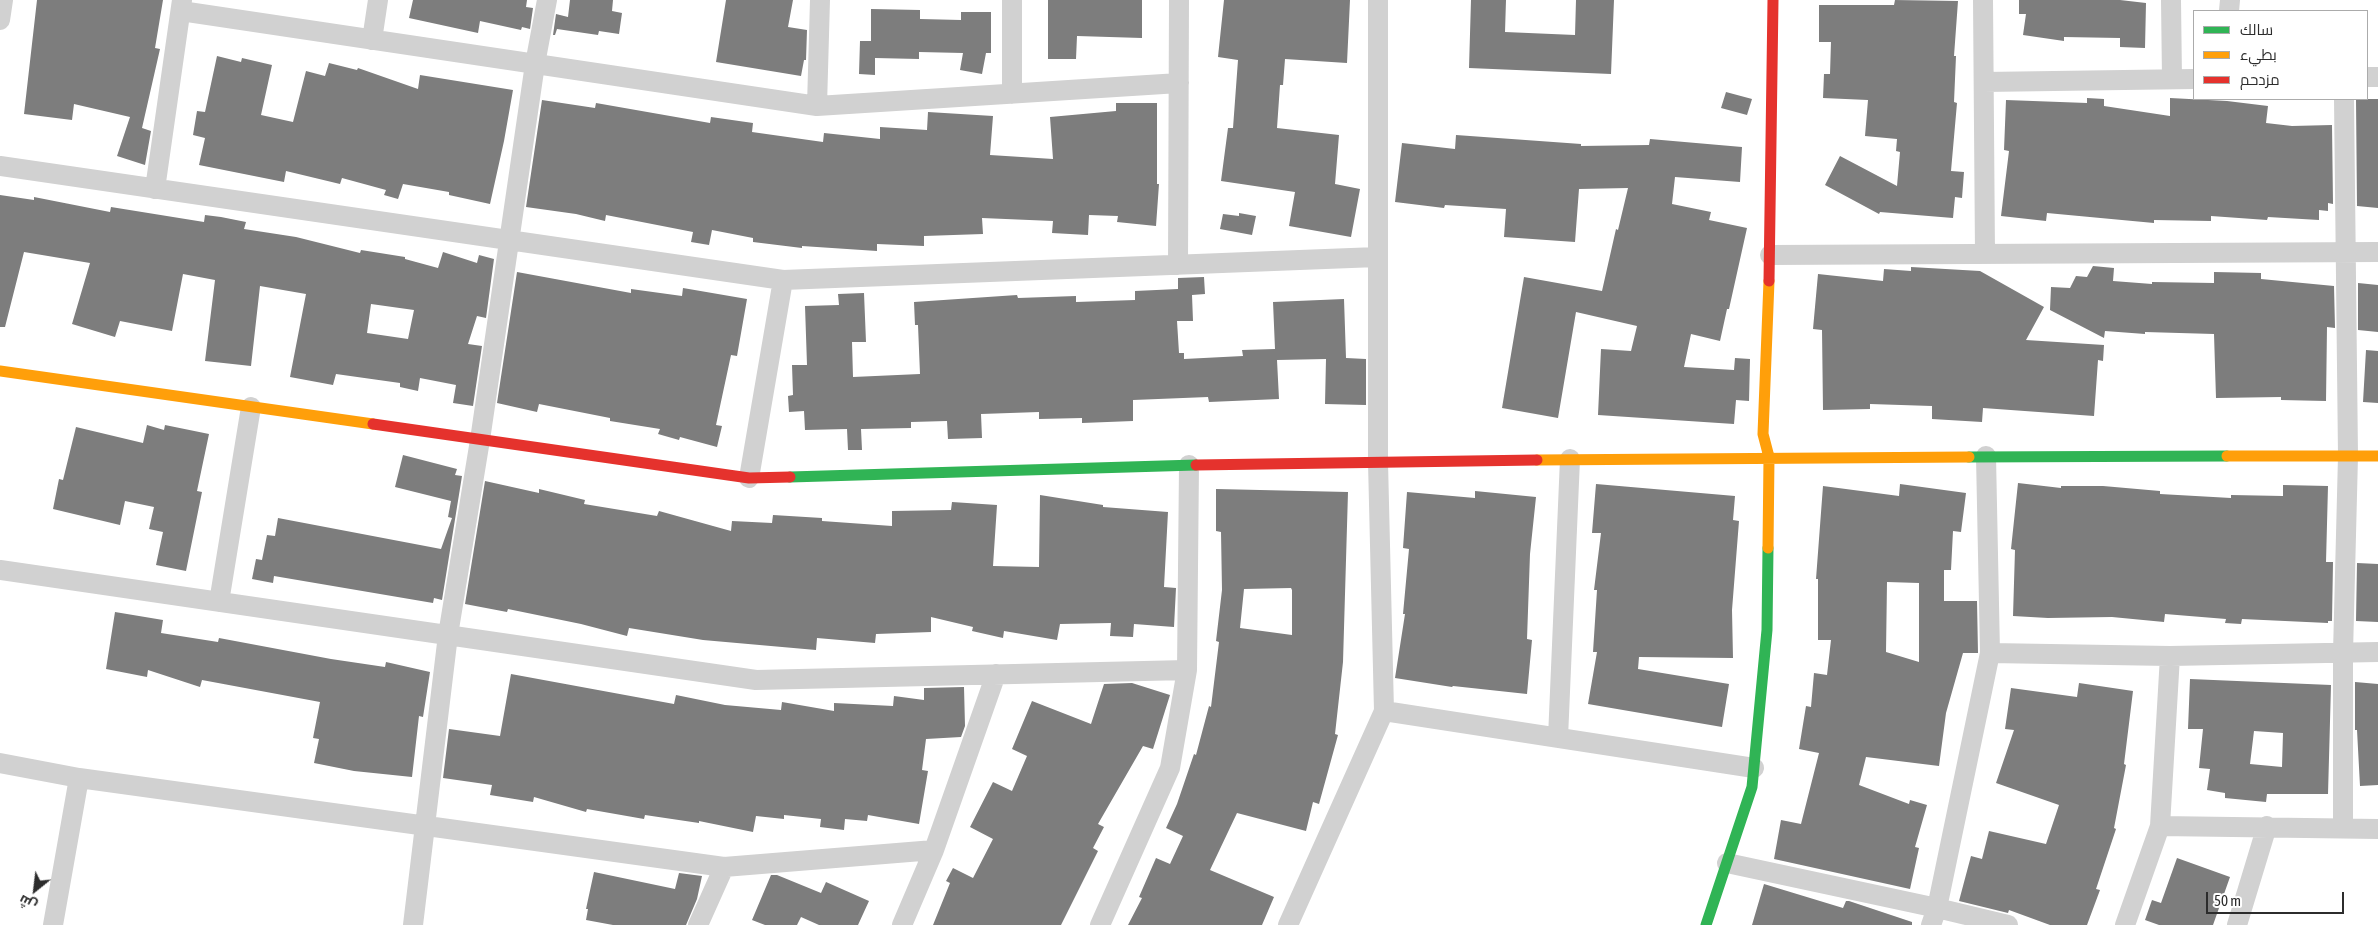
<!DOCTYPE html>
<html>
<head>
<meta charset="utf-8">
<style>
  body { margin:0 }
  #map { position:relative; width:2378px; height:925px; overflow:hidden; background:#fff; font-family:"Asap Condensed",Cairo,sans-serif }
  canvas { display:block }
  .legend { position:absolute; left:2193px; top:10px; width:175px; height:90px; box-sizing:border-box; background:#fff; border:1px solid #ababab; margin:0; padding:6px 9px; list-style:none; font-size:15px; color:#2c2c2c }
  .legend li { display:flex; align-items:center; gap:10px; height:25px }
  .legend b { width:25px; border:1px solid #ababab }
  .north { position:absolute; left:10px; top:865px; width:50px; height:50px; -webkit-text-stroke:4px #fff; paint-order:stroke; rotate:209deg; font-size:14px; font-weight:700; line-height:20px; text-align:center; color:#2c2c2c }
  .north::after { content:''; display:block; margin:auto; width:18px; height:22px; background:#2c2c2c; clip-path:polygon(50% 0,100% 100%,50% 72%,0 100%) }
  .scale { position:absolute; left:2206px; top:892px; width:138px; height:22px; box-sizing:border-box; border:2px solid #2c2c2c; border-top:0; padding-left:6px; font-size:15px; line-height:18px; white-space:nowrap; color:#2c2c2c; -webkit-text-stroke:4px #fff; paint-order:stroke }
</style>
</head>
<body>
<div id="map">
<canvas width="2378" height="925"></canvas>
<ul class="legend">
<li><b style="height:6px;background:#30b455"></b>سالك</li>
<li><b style="height:6px;background:#ff9f0a"></b>بطيء</li>
<li><b style="height:6px;background:#e5322d"></b>مزدحم</li>
</ul>
<div class="north">ش</div>
<div class="scale">50 m</div>
</div>
<script>
const ctx = document.querySelector('canvas').getContext('2d');
ctx.lineJoin = 'round';
function fill(path, color) { ctx.fillStyle = color; ctx.fill(path, 'evenodd'); }
function strokePath(path, color, width, dash) { ctx.strokeStyle = color; ctx.lineWidth = width; ctx.lineCap = dash ? 'butt' : 'round'; ctx.setLineDash(dash || []); ctx.stroke(path); }
fill(new Path2D(`
  M37,0H163L155,48L160,49L142,128L151,131L145,165L117,156L130,117L74,104L72,120L24,114Z
  M413,0H527L526,7L533,8L530,29L522,27L521,30L480,21L478,33L409,18Z
  M570,0H613L612,11L622,13L619,34L599,31L598,35L557,29L555,35H553L556,14L568,17Z
  M726,0H793L788,27L807,30L806,60H804L801,76L716,62Z
  M1048,0H1142V38L1077,36L1076,59H1048Z
  M1224,0H1350L1347,63L1285,59L1283,85H1280L1277,128L1339,135L1335,184L1360,189L1351,237L1289,226L1295,192L1221,181L1228,128H1233L1238,60L1218,57Z
  M1471,0H1506L1505,32L1575,35L1576,0H1614L1611,74L1469,68Z
  M1895,0L1958,1L1954,56H1956L1954,102L1957,103L1951,171L1964,172L1962,198L1955,197L1953,218L1880,212L1879,214L1825,185L1840,156L1897,186L1900,152L1896,151L1897,139L1865,136L1868,100L1823,98L1824,74H1830L1831,42H1819V5H1894Z
  M2019,0H2120L2146,3L2145,48L2120,47V38L2064,37V41L2023,35L2026,14H2019Z
  M871,9L920,10V19L961,20V12H991V53H986L982,74L960,70L963,53L919,52V59L875,58V75L859,74L860,41H871Z
  M217,56L241,62L242,58L272,65L261,115L293,122L306,71L325,76L329,63L357,70L358,68L418,89L420,75L513,90L504,141L490,204L449,195V192L403,184L398,199L384,195L386,190L342,178L340,184L286,171L284,182L199,165L205,138L193,135L197,111L205,112Z
  M1726,92L1752,99L1747,115L1721,108Z
  M2087,98L2104,99V106L2170,116V98L2227,101L2268,106L2266,123L2292,126L2332,125L2333,204L2328,203V211L2319,210V220L2268,217L2267,220L2211,216V221L2154,220V223L2047,213L2046,221L2001,216L2009,151L2004,150L2006,100L2087,103Z
  M2356,99H2378V208L2357,206Z
  M542,100L595,108L596,103L710,123L711,117L753,123L752,132L823,142L824,133L880,139V127L927,130L928,112L993,116L990,155L1053,159L1050,117L1116,111V103H1157V184H1159L1156,226L1117,222L1118,216L1089,215L1088,235L1052,233L1053,221L982,218L983,234L924,236V246L877,244V251L802,246V248L753,242V238L712,230L709,245L691,242L693,232L606,215L605,221L576,214L526,207Z
  M1456,135L1581,144V146L1649,145L1650,139L1742,147L1740,182L1675,177L1672,204L1711,212L1709,220L1747,228L1729,309H1727L1720,341L1691,334L1684,367L1734,370L1735,358L1750,359L1749,401L1736,400L1734,424L1598,415L1601,349L1631,351L1637,326L1576,312L1558,418L1502,408L1524,277L1602,291L1616,229L1618,230L1628,188L1579,189L1575,242L1504,237L1506,209L1445,205L1444,208L1395,202L1402,143L1455,149Z
  M0,195L34,200V197L110,212L111,207L204,222L205,215L221,217L246,222L244,229L296,237L360,253L361,250L405,257V259L438,268L443,252L477,263L479,255L494,259L486,318L477,316L468,344L482,346L473,406L453,403L456,385L420,378L418,391L400,387V383L336,374L333,385L290,377L306,294L260,286L251,366L205,361L215,280L183,274L172,331L120,321L115,337L72,324L90,263L24,252L5,327H0ZM371,304L414,310L408,339L367,333Z
  M1239,213L1256,216L1252,235L1220,229L1223,214L1239,216Z
  M2093,266L2114,268L2113,281L2152,284V282L2214,283V272L2261,273V279L2334,286L2335,328L2327,327L2326,401L2281,400V397L2216,398L2214,334L2145,332V334L2105,331L2104,338L2050,310L2051,287L2070,288L2076,276L2087,277Z
  M1911,267L1980,271L2044,307L2026,340L2104,345L2103,361L2098,360L2094,416L1983,408L1982,422L1932,419V406L1870,404V409L1823,410L1822,330L1813,329L1818,274L1883,281L1884,269L1911,271Z
  M517,272L631,293V289L682,296L683,288L747,299L737,356L731,355L716,425L722,426L717,447L680,437L679,440L658,434L660,429L610,421V418L539,404L537,412L497,403Z
  M1204,277L1205,294L1192,295L1193,321H1177L1179,353H1184V359L1243,356L1242,350L1275,349L1273,302L1344,299L1346,358L1366,359V405L1325,404L1326,359L1277,360L1279,399L1209,402L1208,397L1133,400V421L1082,423V418L1039,419V412L981,414L982,438L948,439L947,421L911,422V428L861,429L862,450H848L847,429L805,430L804,411L789,412L788,396L793,395L792,365H807L805,306L839,305L838,294L864,293L866,342H852L853,377L920,374L918,325H915L914,302L1017,295L1018,298L1076,296V302L1135,300V291L1178,289V278Z
  M2358,283L2378,285V332L2358,330Z
  M2366,350L2378,351V403L2363,402Z
  M147,425L164,430L165,425L209,434L197,491L202,492L186,571L156,565L163,532L149,529L154,507L125,501L120,525L53,509L59,479L63,480L76,427L143,443Z
  M403,455L457,469L455,475L462,476L442,600L434,598L433,603L274,576L273,583L252,579L256,559L262,560L267,535L275,536L278,518L441,549L452,518L448,517L451,501L395,487Z
  M485,481L539,493V489L585,500L584,504L657,516L659,511L731,531L732,521L772,523L773,515L822,518V521L892,526V511L951,510L952,502L997,505L993,566L1039,567L1040,495L1103,505V507L1168,512L1164,587L1176,588L1174,627L1134,624L1133,637L1110,636L1111,623L1060,624L1057,640L1004,631L1003,638L972,631L973,627L931,617V632L876,634L875,643L817,638L816,650L703,640L629,628L627,636L581,624L508,609L507,612L465,604Z
  M2018,483L2061,488V486H2103L2160,491V494L2231,498V495L2283,496V485L2328,486L2326,562H2333L2332,621H2328V623L2242,619L2241,624L2225,623L2226,619L2165,614L2164,622L2112,617L2048,618L2013,616L2015,550L2011,549Z
  M1596,484L1735,496L1733,520L1739,521L1732,610L1733,658L1639,657L1638,669L1729,684L1722,727L1588,704L1597,652H1593L1597,590H1594L1601,533H1592Z
  M1900,484L1966,493L1961,532L1953,531L1951,570H1944V601H1977L1978,653H1963L1946,713L1939,766L1866,757L1859,785L1909,804L1910,800L1927,805L1915,847L1919,848L1910,889L1774,859L1781,820L1801,824L1819,753L1799,749L1806,706L1811,707L1814,673L1827,675L1831,640H1818V579H1816L1823,486L1899,496ZM1887,582L1919,583V662L1886,652Z
  M1216,489L1348,492L1343,662L1335,734L1338,735L1319,804L1313,802L1306,831L1237,813L1210,870L1274,897L1262,925H1128L1142,898L1139,897L1156,858L1170,864L1183,836L1166,828L1177,804L1194,754L1196,755L1209,706L1211,707L1219,642L1216,641L1222,590L1221,532L1216,531ZM1291,588L1292,590V635L1240,628L1244,589Z
  M1475,491L1536,497L1530,554L1527,639L1532,640L1527,694L1453,686L1452,687L1395,678L1405,614H1403L1409,549L1403,548L1407,492L1475,498Z
  M2357,563L2378,564V622L2356,621Z
  M115,612L163,620L161,633L218,642L219,638L331,659L385,667L386,662L430,672L423,717L419,716L412,777L354,771L314,763L319,739L313,738L320,702L202,680L200,687L148,670L147,677L106,669Z
  M511,674L674,704L676,695L725,705L781,710L782,702L834,711V703L893,706L894,696L924,700V688L964,687L965,726L961,737L926,739L922,770L928,771L919,824L868,815L867,821L845,819L844,830L820,827L821,819L784,815V819L756,816L753,832L699,821V823L645,815L644,819L587,809L586,812L534,797L533,802L490,795L492,785L443,778L449,729L500,736Z
  M2190,679L2331,685L2328,794H2267L2266,802L2225,798V793L2207,790L2210,769L2199,768L2203,729H2188ZM2254,731L2283,733L2282,767L2250,764Z
  M2355,682L2378,684V785L2360,786L2357,730H2355Z
  M1132,683L1170,695L1153,749L1143,746L1098,824L1104,827L1093,848L1098,851L1061,925H933L950,883L946,881L953,868L973,878L993,839L970,827L993,782L1012,791L1027,756L1012,749L1032,701L1091,724L1104,684Z
  M2079,683L2133,691L2124,764L2126,765L2114,828L2116,829L2096,889L2100,890L2087,925H2050L2009,910L2008,913L1959,901L1971,856L1982,859L1989,831L2046,844L2059,805L1996,783L2014,730L2005,729L2011,688L2077,697Z
  M2177,858L2230,877L2213,925H2159L2145,920L2152,900L2161,903Z
  M594,872L675,889L679,873L702,876L697,899L686,925H613L586,920L588,909H586Z
  M771,875H777L821,893L826,882L869,901L858,925H819L801,917L797,925H765L752,920Z
  M1764,884L1843,908L1846,901H1849L1912,922V925H1752Z`), '#7d7d7d');
strokePath(new Path2D(`
  M1012,0V94
  M1983,0L1985,254
  M2171,0L2172,79
  M181,11L817,106L1179,83
  M2229,11L2230,0
  M0,20L3,0
  M372,40L378,0
  M2367,77H2378
  M1984,82L2194,79
  M817,106L820,0
  M0,166L783,280L1377,257
  M155,189L182,0
  M1770,255L2378,252
  M1178,265L1179,0
  M749,478L783,280
  M0,570L756,680L1187,670
  M219,602L251,407
  M1990,653L2170,656L2378,652
  M1384,711L1754,768
  M1558,738L1570,459
  M0,763L79,778L724,867L934,850
  M2160,826L2378,829
  M2343,828V653L2348,456L2344,99
  M1727,863L1937,908L2008,925
  M53,925L79,778
  M413,925L448,635L480,440L535,64L547,0
  M698,925L724,867
  M902,925L934,850L996,674
  M1100,925L1170,768L1187,670L1189,465
  M1288,925L1384,711L1378,462V0
  M1931,925L1937,908L1990,653L1986,456
  M2125,925L2160,826L2170,656
  M2237,925L2267,826`), '#d1d1d1', 20);
strokePath(new Path2D(`
  M1969,457L2227,456
  M790,477L1196,465
  M1706,925L1752,787L1767,630L1768,548`), '#30b455', 11);
strokePath(new Path2D(`
  M0,371L373,424
  M2227,456H2378
  M1537,460L1969,457
  M1768,548L1769,457L1763,434L1769,281`), '#ff9f0a', 11);
strokePath(new Path2D(`
  M1769,281L1773,0
  M373,424L749,478L790,477
  M1196,465L1537,460`), '#e5322d', 11);
</script>
</body>
</html>
